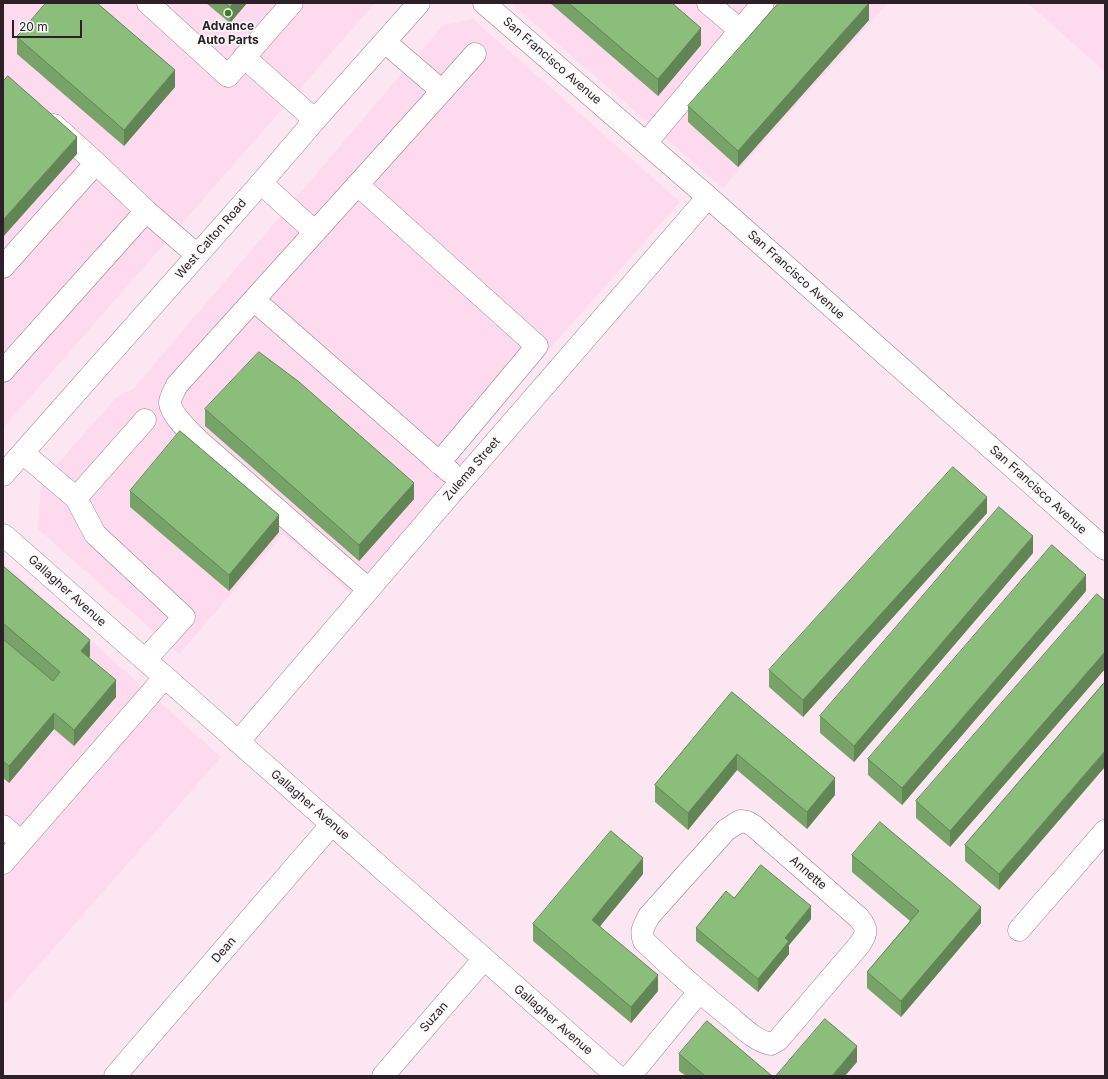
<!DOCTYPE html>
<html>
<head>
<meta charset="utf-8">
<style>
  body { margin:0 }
  #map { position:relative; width:1108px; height:1079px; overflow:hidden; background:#fce6f2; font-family:Inter,sans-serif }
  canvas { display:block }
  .frame { position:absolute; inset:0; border:4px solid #2d2028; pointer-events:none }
  .scale { position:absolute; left:12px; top:20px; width:70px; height:18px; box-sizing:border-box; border:2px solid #2d2028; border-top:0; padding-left:5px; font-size:12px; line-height:14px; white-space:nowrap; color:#2d2028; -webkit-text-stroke:3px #fafafa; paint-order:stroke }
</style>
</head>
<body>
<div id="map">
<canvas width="1108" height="1079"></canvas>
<div class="frame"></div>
<div class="scale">20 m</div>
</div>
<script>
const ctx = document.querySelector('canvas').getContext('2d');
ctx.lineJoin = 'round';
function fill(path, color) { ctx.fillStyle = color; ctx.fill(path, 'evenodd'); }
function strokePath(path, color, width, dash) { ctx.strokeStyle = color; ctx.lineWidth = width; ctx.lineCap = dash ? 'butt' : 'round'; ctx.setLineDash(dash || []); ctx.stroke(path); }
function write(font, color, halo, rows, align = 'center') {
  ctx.font = font + ' Inter,sans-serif'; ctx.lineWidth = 3; ctx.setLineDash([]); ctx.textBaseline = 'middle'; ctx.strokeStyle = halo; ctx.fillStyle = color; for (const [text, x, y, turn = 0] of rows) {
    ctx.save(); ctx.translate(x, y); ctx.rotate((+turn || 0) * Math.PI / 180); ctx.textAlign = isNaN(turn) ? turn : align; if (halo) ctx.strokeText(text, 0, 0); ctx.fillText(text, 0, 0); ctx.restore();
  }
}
fill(new Path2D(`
  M3,3H375L3,428Z
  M511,3H888L723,188Z
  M1028,3H1105V72Z
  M473,19L680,202L456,454L479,474L364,605L283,534L179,654L38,529L41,482L117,397L134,388L443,25Z
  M3,562L221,757L3,1006Z`), '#fedaef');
const minor = new Path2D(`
  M148,3L228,76L292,3
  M484,3L708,197L1105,549
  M708,3L740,30
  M244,57L315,120
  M442,91L475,54
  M54,125L96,163L146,211L197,255
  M646,143L763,3
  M261,183L315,232
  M358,185L537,346L439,463
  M3,267L96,163
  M254,300L450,472
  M3,371L146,211
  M23,453L76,498L95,534L184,617L145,660
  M76,498L145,420
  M3,535L6,537L145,660L165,677L617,1076
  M368,589L199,441C190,432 171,415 170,403C170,397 175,390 177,385L442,91L385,42
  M238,742L447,498L708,197
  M740,821L747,822L754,826L859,918C868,929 867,933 860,944L784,1033L778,1040L771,1044C755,1041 742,1027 730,1017C700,993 672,968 644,941C640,930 644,926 649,916L726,830Z
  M3,826L21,842
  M3,863L165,677
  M1019,930L1105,831
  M115,1076L332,824
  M383,1076L484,959
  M630,1076L699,992`);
const major = new Path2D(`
  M3,475L261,183L315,120L419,3`);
strokePath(minor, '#9d7c8f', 23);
strokePath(major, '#9d7c8f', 23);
strokePath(minor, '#fff', 22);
strokePath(major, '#fff', 22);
fill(new Path2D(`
  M206,3H247L230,23Z
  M550,3H672L701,45L658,96Z
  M869,20L738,167L688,122V106Z
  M17,37L175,87L124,146L17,54Z
  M205,409L414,499L359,561L205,426Z
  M130,491L279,532L229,591L130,507Z
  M987,513L803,717L769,687V670Z
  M1033,553L854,762L820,733V716Z
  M3,566L90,656L89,657L116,697L74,746L54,729L9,783L3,778Z
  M1086,591L902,805L868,775V759Z
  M1105,601V669L950,847L916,818V801Z
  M1105,682L999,890L965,861V845Z
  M732,692L835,795L807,829L737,770L688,830L655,802V785Z
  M852,855L981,923L901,1017L867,988V972L910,921L852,872Z
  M643,874L600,926L658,991L631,1023L533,941V924Z
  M811,919L789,945V954L758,992L696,941V928Z
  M679,1054L772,1076H686L679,1071Z`), '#77a369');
fill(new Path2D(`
  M233,3H247L230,23V7Z
  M869,3V20L738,167V151Z
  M701,28V45L658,96V79Z
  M175,70V87L124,146V130Z
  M77,137V154L3,237V220Z
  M414,483V499L359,561V545Z
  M987,497V513L803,717V700Z
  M279,515V532L229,591V575Z
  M1033,536V553L854,762V746Z
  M1086,575V591L902,805V788Z
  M90,640V656L81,667V651Z
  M1105,652V669L950,847V831Z
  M116,680V697L74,746V730Z
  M54,713V729L9,783V766Z
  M1105,751V767L999,890V874Z
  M737,754V770L688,830V813Z
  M835,778V795L807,829V812Z
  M643,858V874L592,936V920Z
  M811,906V919L789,945V954L758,992V979L785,938Z
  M981,907V923L901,1017V1001Z
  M658,975V991L631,1023V1007Z
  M857,1046V1062L845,1076H832Z`), '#618555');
const building = new Path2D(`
  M46,3H97L175,70L124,130L17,37Z
  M225,3H233L230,7Z
  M569,3H672L701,28L658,79Z
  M779,3H869L738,151L688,106Z
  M8,76L77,137L3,220V82Z
  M259,352L298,381L414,483L359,545L205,409Z
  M180,431L279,515L229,575L130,491Z
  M953,467L987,497L803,700L769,670Z
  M999,507L1033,536L854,746L820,716Z
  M1052,545L1086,575L902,788L868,759Z
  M3,566L90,640L81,651L116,680L74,730L54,713L9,766L3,761V639L53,681L60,672L3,623Z
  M1097,594L1105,601V652L950,831L916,801Z
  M1105,682V751L999,874L965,845Z
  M732,692L835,778L807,812L737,754L688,813L655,785Z
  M880,822L981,907L901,1001L867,972L919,911L852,855Z
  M611,831L643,858L592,920L658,975L631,1007L533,924Z
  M761,865L811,906L785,938L789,941L758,979L696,928L726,891L734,898Z
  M825,1019L857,1046L832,1076H776Z
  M707,1021L772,1076H705L679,1054Z`);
fill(building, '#8abe7a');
strokePath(building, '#618555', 1);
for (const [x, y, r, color] of [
  [228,13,4,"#3c7f21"]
]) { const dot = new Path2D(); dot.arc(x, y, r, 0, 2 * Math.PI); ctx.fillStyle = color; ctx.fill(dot); strokePath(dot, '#fafafa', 1.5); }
write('bold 12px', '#2d2028', '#fafafa', [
  ["Advance",228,26],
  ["Auto Parts",228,40]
]);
write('12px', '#2d2028', '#fafafa', [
  ["San Francisco Avenue",552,61,41],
  ["West Calton Road",211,239,-49],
  ["San Francisco Avenue",796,275,42],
  ["Zulema Street",472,469,-49],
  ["San Francisco Avenue",1038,490,42],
  ["Gallagher Avenue",67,591,42],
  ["Gallagher Avenue",310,805,41],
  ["Annette",808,873,41],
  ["Dean",224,950,-49],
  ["Suzan",434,1017,-49],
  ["Gallagher Avenue",553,1020,41]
]);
</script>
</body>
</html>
